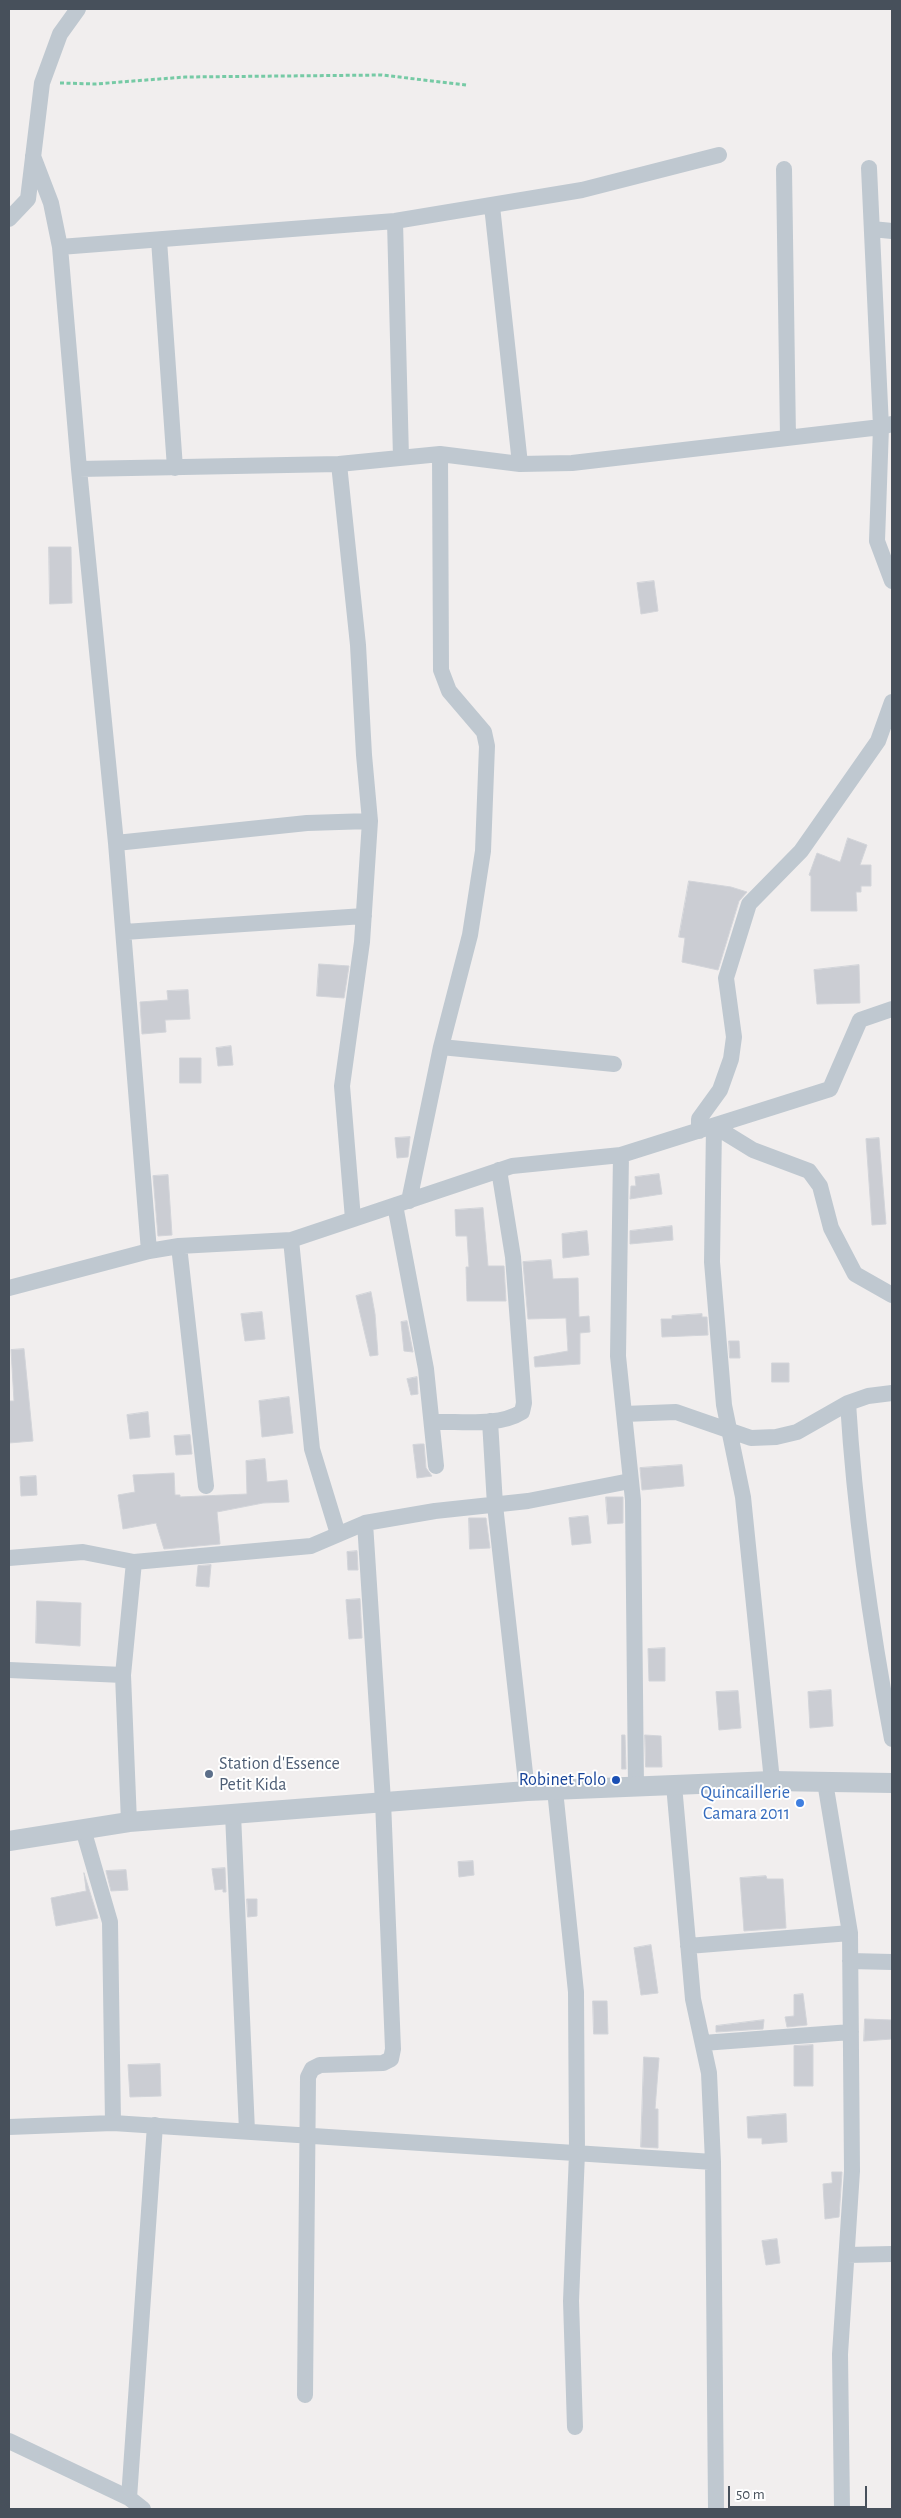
<!DOCTYPE html>
<html>
<head>
<meta charset="utf-8">
<style>
  body { margin:0 }
  #map { position:relative; width:901px; height:2518px; overflow:hidden; background:#f1eeee; font-family:"Alegreya Sans",sans-serif }
  canvas { display:block }
  .frame { position:absolute; inset:0; border:10px solid #47505b; pointer-events:none }
  .scale { position:absolute; left:728px; top:2486px; width:139px; height:22px; box-sizing:border-box; border:2px solid #47505b; border-top:0; padding-left:6px; font-size:15px; line-height:18px; white-space:nowrap; color:#47505b; -webkit-text-stroke:4px #fff; paint-order:stroke }
</style>
</head>
<body>
<div id="map">
<canvas width="901" height="2518"></canvas>
<div class="frame"></div>
<div class="scale">50 m</div>
</div>
<script>
const ctx = document.querySelector('canvas').getContext('2d');
ctx.lineJoin = 'round';
function fill(path, color) { ctx.fillStyle = color; ctx.fill(path, 'evenodd'); }
function strokePath(path, color, width, dash) { ctx.strokeStyle = color; ctx.lineWidth = width; ctx.lineCap = dash ? 'butt' : 'round'; ctx.setLineDash(dash || []); ctx.stroke(path); }
function write(font, color, halo, rows, align = 'center') {
  ctx.font = font + ' "Alegreya Sans",sans-serif'; ctx.lineWidth = 4; ctx.setLineDash([]); ctx.textBaseline = 'middle'; ctx.strokeStyle = halo; ctx.fillStyle = color; for (const [text, x, y, turn = 0] of rows) {
    ctx.save(); ctx.translate(x, y); ctx.rotate((+turn || 0) * Math.PI / 180); ctx.textAlign = isNaN(turn) ? turn : align; if (halo) ctx.strokeText(text, 0, 0); ctx.fillText(text, 0, 0); ctx.restore();
  }
}
const building = new Path2D(`
  M49,547H71L72,603L50,604Z
  M654,581L658,611L641,614L637,583Z
  M848,838L867,845L860,865H871V886H861V892H856L857,911H811V876L809,875L817,853L840,862Z
  M689,881L731,887L747,892L739,901L718,970L682,962L685,938L679,937Z
  M319,964L349,966L344,998L317,996Z
  M859,965L860,1003L817,1004L814,970Z
  M188,990L190,1019L165,1020L166,1032L142,1034L140,1002L168,1000L167,991Z
  M231,1046L233,1065L218,1066L216,1048Z
  M180,1058H201V1083H180Z
  M410,1137L408,1157L397,1158L395,1138Z
  M879,1138L886,1224L872,1225L866,1139Z
  M659,1174L662,1194L630,1199L631,1186H636L635,1177Z
  M168,1175L172,1235L158,1236L153,1176Z
  M483,1208L488,1266H504L506,1301H467L466,1267H469L467,1236H456L455,1210Z
  M672,1226L673,1240L630,1244V1231Z
  M587,1231L589,1255L563,1258L562,1234Z
  M551,1260L553,1279L578,1278L579,1317L589,1316L590,1332L580,1333V1364L535,1367L534,1357L568,1351L566,1318L528,1319L523,1262Z
  M371,1292L375,1314L378,1355L370,1356L356,1296Z
  M262,1312L265,1339L245,1341L241,1314Z
  M702,1314V1317H707L708,1335L662,1337L661,1319H672V1316Z
  M407,1321L413,1352L404,1351L401,1322Z
  M729,1341H739L740,1358H730Z
  M24,1349L33,1441L9,1443V1401H14L11,1350Z
  M772,1363H789V1382H772Z
  M417,1377L418,1394L411,1395L407,1379Z
  M289,1397L293,1433L262,1437L259,1401Z
  M148,1412L150,1437L130,1439L127,1415Z
  M190,1435L192,1454L176,1455L174,1436Z
  M420,1444H424L426,1468L432,1476L417,1478L413,1445Z
  M265,1459L267,1482L287,1480L289,1502L263,1503L217,1512L220,1544L164,1549L156,1523L123,1529L118,1495L135,1492L133,1475L174,1473L175,1495H180V1497L247,1494L246,1461Z
  M682,1465L684,1486L642,1490L640,1468Z
  M36,1476L37,1495L21,1496L20,1477Z
  M606,1497H623V1523L608,1524Z
  M588,1516L591,1543L572,1545L569,1518Z
  M469,1518H486L490,1548L470,1549Z
  M357,1551L358,1570H348L347,1552Z
  M211,1565L209,1587L196,1586L198,1566Z
  M360,1599L362,1638L349,1639L346,1600Z
  M37,1601L81,1603L80,1646L36,1643Z
  M665,1648V1681H649L648,1649Z
  M831,1690L833,1726L810,1728L808,1692Z
  M738,1691L741,1728L719,1730L716,1692Z
  M622,1735H625L626,1769H622Z
  M645,1735L661,1736L662,1767H646Z
  M473,1861L474,1875L459,1877L458,1862Z
  M225,1868L226,1892H223V1889L215,1890L212,1869Z
  M126,1870L128,1890L111,1891L106,1871Z
  M84,1873L98,1918L56,1926L51,1898L86,1891Z
  M766,1876L767,1879H783L786,1928L744,1931L740,1878Z
  M247,1899H257V1916L248,1917Z
  M651,1945L658,1993L641,1995L634,1948Z
  M803,1994L807,2025L787,2027L785,2017L794,2016V1995Z
  M593,2001H607L608,2034H594Z
  M865,2019L892,2020V2039L864,2041Z
  M764,2020L763,2029L716,2032V2026Z
  M813,2045V2086H794V2046Z
  M644,2057L659,2058L655,2109H658V2148L641,2147Z
  M160,2064L161,2096L130,2097L128,2065Z
  M786,2114L787,2142L762,2144V2138H748L747,2117Z
  M832,2172H842L839,2217L825,2219L823,2184L832,2183Z
  M777,2239L780,2263L766,2265L762,2241Z`);
fill(building, '#cbcdd3');
strokePath(building, '#d2d4d9', 1);
strokePath(new Path2D(`
  M60,83L95,84L185,77L382,75L466,85`), '#76caa5', 3, [4, 2.5]);
strokePath(new Path2D(`
  M33,156L51,203L60,247L79,469L116,843L149,1251
  M869,168L881,427L877,541L892,581
  M784,169L788,438
  M492,206L520,464
  M9,219L28,199L42,83L60,34L78,9
  M395,221L401,458
  M872,229L892,231
  M159,240L175,468
  M60,247L395,221L582,190L719,155
  M339,464L358,645L364,755L370,821L362,942L342,1086L353,1219
  M79,469L339,464L440,454L520,464L572,463L881,427L892,424
  M116,843L307,823L370,821
  M124,932L364,916
  M441,1047L614,1064
  M714,1126L712,1262L724,1405L743,1497L772,1781
  M714,1126L753,1150L809,1171L820,1186L831,1228L855,1274L892,1295
  M699,1131V1119L720,1090L731,1059L734,1037L726,978L749,904L801,851L878,741L892,702
  M621,1155L618,1356L633,1500L636,1787
  M409,1201L441,1047L470,935L483,851L487,746L484,732L449,691L441,670L440,454
  M395,1205L426,1369L436,1466
  M291,1240L312,1449L338,1534
  M179,1246L206,1486
  M9,1288L149,1251L179,1246L291,1240L512,1166L621,1155L830,1089L860,1020L892,1009
  M848,1403C855,1516 871,1628 892,1739
  M624,1414L676,1412L751,1438L776,1437L797,1432L848,1403L868,1396L892,1393
  M490,1421L495,1505L527,1791
  M433,1422C460,1421 498,1427 522,1412L524,1403L513,1257L499,1170
  M9,1558L83,1552L134,1562L311,1546L365,1523L435,1511L528,1501L630,1481
  M9,1670L123,1675
  M825,1782L850,1933L852,2171L840,2354L842,2509
  M674,1785L693,1999L709,2073L713,2162L716,2509
  M555,1790L576,1992L577,2153L571,2301L575,2427
  M233,1814L247,2131
  M129,1822L123,1675L134,1562
  M83,1829L110,1922L113,2123
  M688,1946L850,1933
  M850,1961L892,1962
  M703,2043L851,2032
  M9,2127L113,2123L713,2162
  M847,2255L892,2254
  M305,2395L308,2077L312,2069L320,2065L383,2063L391,2059L393,2049L383,1801L365,1523
  M9,2441L129,2498L143,2509
  M129,2498L155,2125`), '#bfc8d0', 16);
strokePath(new Path2D(`
  M9,1841L129,1822L527,1791L772,1781L892,1783`), '#bfc8d0', 20);
for (const [x, y, r, color] of [
  [209,1774,5,"#5c6f8a"],
  [616,1780,5,"#1a4fb4"],
  [800,1803,5,"#3f7fe0"]
]) { const dot = new Path2D(); dot.arc(x, y, r, 0, 2 * Math.PI); ctx.fillStyle = color; ctx.fill(dot); strokePath(dot, '#fff', 2); }
write('18px', '#4e5e75', '#fff', [
  ["Station d'Essence",219,1764],
  ["Petit Kida",219,1785]
], 'left');
write('18px', '#164399', '#fff', [
  ["Robinet Folo",606,1780]
], 'right');
write('18px', '#366cbe', '#fff', [
  ["Quincaillerie",790,1793],
  ["Camara 2011",790,1814]
], 'right');
</script>
</body>
</html>
